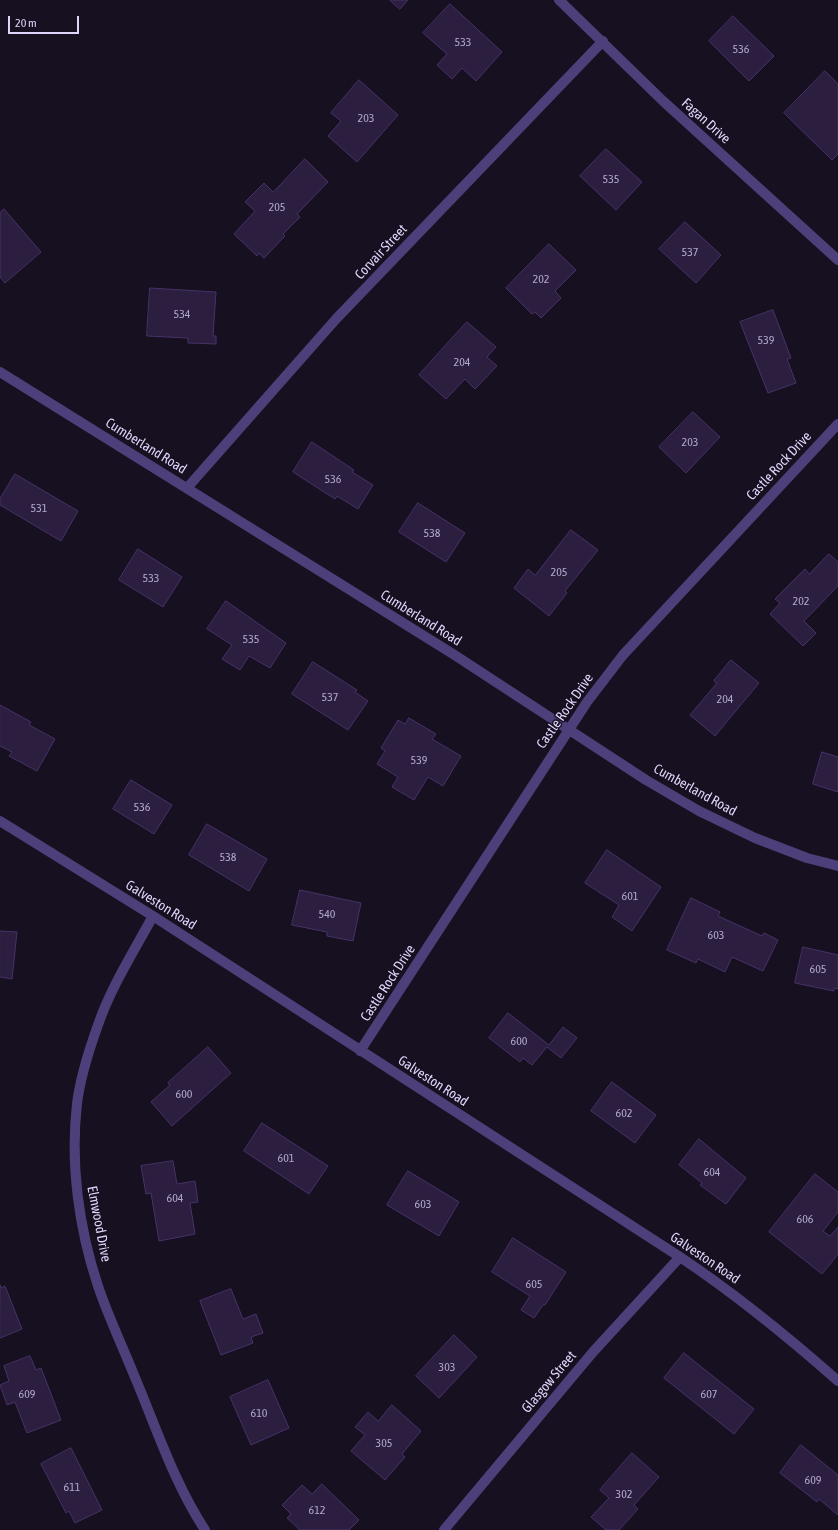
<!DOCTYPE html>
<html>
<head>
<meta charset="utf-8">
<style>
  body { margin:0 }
  #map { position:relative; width:838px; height:1530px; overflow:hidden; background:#161020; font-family:"Asap Condensed",sans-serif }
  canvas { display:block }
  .scale { position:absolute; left:8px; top:16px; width:71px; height:18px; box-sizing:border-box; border:2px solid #dfd4fa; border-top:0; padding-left:5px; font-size:12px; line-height:14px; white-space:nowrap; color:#dfd4fa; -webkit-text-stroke:3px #161020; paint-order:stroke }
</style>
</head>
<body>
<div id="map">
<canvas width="838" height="1530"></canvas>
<div class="scale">20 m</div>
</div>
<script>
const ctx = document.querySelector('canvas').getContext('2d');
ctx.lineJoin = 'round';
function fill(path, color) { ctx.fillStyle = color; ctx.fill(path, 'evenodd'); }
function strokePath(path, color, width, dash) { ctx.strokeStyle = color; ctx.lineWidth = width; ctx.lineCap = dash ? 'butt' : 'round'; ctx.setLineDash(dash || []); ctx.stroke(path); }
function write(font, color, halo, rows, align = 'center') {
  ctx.font = font + ' "Asap Condensed",sans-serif'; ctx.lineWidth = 3; ctx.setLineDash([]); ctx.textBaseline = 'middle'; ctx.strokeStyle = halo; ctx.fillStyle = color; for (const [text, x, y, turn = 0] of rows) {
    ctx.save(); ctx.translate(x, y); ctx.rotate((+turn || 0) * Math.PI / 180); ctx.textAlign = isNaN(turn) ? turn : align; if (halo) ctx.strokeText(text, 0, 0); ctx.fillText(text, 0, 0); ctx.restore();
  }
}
const building = new Path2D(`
  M390,0H408L400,9Z
  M450,4L502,52L476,81L462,68L452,79L437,65L447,54L423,33Z
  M733,16L774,56L749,81L709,41Z
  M825,71L838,84V154L832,160L784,113Z
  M359,80L398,115L357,162L328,136L341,121L331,113Z
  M606,149L642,182L616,210L580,176Z
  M305,159L328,182L297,214L300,217L283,234L285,236L264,258L259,253L257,256L234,234L255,211L245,202L264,183L273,192Z
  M4,209L41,252L5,283L0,277V213Z
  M685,222L721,255L696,283L659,249Z
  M549,244L576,270L555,291L561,298L541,318L535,312L532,314L506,288Z
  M150,288L216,292L213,336H216V344L188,343V338L147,336Z
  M773,310L791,358L787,359L796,383L768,393L740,322Z
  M467,322L496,347L487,357L497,366L475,389L465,379L446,399L419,375Z
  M693,412L720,437L686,473L659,447Z
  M312,442L354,470L352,472L373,485L358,509L337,496L335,499L293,472Z
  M15,474L78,511L61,541L0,505V499Z
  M418,503L465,533L446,562L399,532Z
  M571,530L598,550L565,591L567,593L549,616L514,588L528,569L535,575Z
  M138,549L182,577L163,607L119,580Z
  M829,554L838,562V586L804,621L816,633L803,646L770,614L780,603L775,599L805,569L809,574Z
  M226,601L286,643L270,668L249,656L240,670L222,659L232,645L207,629Z
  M731,660L759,683L715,736L690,715L717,683L714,681Z
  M313,662L357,690L355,692L368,701L348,730L292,694Z
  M0,705L31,722L29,725L55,739L37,771L9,756L12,752L0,746Z
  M409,718L436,734L432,739L461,756L443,786L428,777L414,800L392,787L398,777L377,764L385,751L381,748L398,720L405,724Z
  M822,752L838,757V792L813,784Z
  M131,780L172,805L154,834L113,809Z
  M207,824L267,859L249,891L189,855Z
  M607,850L661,887L632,931L612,917L619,905L585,883Z
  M300,890L361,903L353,941L327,936V932L292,925Z
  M691,898L720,912L718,916L762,936L764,933L778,940L763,971L732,957L725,972L698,959L696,963L667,950Z
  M0,931L17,932L12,979L0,977Z
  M803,947L838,955V989L834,988V991L795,983Z
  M508,1013L549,1045L563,1027L577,1038L561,1058L547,1047L532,1065L523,1058L520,1062L489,1038Z
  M208,1047L231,1073L172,1126L151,1102L170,1085L168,1083Z
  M612,1082L656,1115L635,1143L591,1111Z
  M262,1123L328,1166L309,1194L244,1151Z
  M699,1139L746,1178L726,1204L700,1185L702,1183L679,1165Z
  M173,1161L177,1184L195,1181L198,1202L190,1203L195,1234L159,1241L151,1193L146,1194L141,1166Z
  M408,1171L459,1202L439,1236L387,1205Z
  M815,1174L838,1192V1212L823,1231L830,1236L838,1227V1254L822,1274L769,1232Z
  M513,1238L566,1272L545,1305H543L534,1318L521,1310L530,1296L492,1272Z
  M0,1285L1,1288L5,1286L22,1329L0,1338Z
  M231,1289L243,1319L256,1314L263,1333L251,1337L253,1343L221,1355L200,1301Z
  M454,1335L477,1357L439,1398L416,1376Z
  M684,1353L754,1409L734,1434L664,1378Z
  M30,1356L36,1370L41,1368L61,1420L27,1433L15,1402L7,1405L0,1385L9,1381L4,1366Z
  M268,1380L289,1428L251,1445L230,1397Z
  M392,1405L421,1431L402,1454L405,1457L385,1480L351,1451L365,1435L355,1427L368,1412L378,1421Z
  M801,1445L838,1475V1515L819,1499L817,1502L780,1473Z
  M71,1448L102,1510L75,1523L69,1511L66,1513L41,1464Z
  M632,1453L659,1477L634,1505L638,1509L619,1530H606L591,1517L609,1498L600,1490Z
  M322,1484L359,1520L349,1530H300L287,1518L291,1514L282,1505L302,1485L312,1494Z`);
fill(building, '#2b1e3f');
strokePath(building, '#473269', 1);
strokePath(new Path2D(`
  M559,0L663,101L838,260
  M0,372L453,654L646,780L699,811L755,838L807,858L838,866
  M187,488L336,319L603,41
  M0,821L153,916L680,1257C737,1295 787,1336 838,1381
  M153,916C134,951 111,987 98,1025C89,1050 80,1078 77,1104C70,1164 79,1229 98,1286C108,1316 122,1345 134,1375C156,1427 174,1483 205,1530
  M360,1051L587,702L623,655L838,424
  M444,1530L593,1352L680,1257`), '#4d407a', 10);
write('12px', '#b2a6cb', null, [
  ["533",463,42],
  ["536",741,49],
  ["203",366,118],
  ["535",611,179],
  ["205",277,207],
  ["537",690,252],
  ["202",541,279],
  ["534",182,314],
  ["539",766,340],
  ["204",462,362],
  ["203",690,442],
  ["536",333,479],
  ["531",39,508],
  ["538",432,533],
  ["205",559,572],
  ["533",151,578],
  ["202",801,601],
  ["535",251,639],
  ["537",330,697],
  ["204",725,699],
  ["539",419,760],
  ["536",142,807],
  ["538",228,857],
  ["601",630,896],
  ["540",327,914],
  ["603",716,935],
  ["605",818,969],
  ["600",519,1041],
  ["600",184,1094],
  ["602",624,1113],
  ["601",286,1158],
  ["604",712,1172],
  ["604",175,1198],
  ["603",423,1204],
  ["606",805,1219],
  ["605",534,1284],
  ["303",447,1367],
  ["609",27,1394],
  ["607",709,1394],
  ["610",259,1413],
  ["305",384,1443],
  ["609",813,1480],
  ["611",72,1487],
  ["302",624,1494],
  ["612",317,1510]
]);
write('14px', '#dfd4fa', '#161020', [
  ["Fagan Drive",706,121,42],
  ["Corvair Street",381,252,-47],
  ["Cumberland Road",146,446,32],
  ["Castle Rock Drive",779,466,-47],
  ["Cumberland Road",421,618,32],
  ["Castle Rock Drive",565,711,-55],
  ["Cumberland Road",695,790,29],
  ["Galveston Road",161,905,32],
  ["Castle Rock Drive",388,983,-57],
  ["Galveston Road",433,1081,33],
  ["Elmwood Drive",99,1224,79],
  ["Galveston Road",705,1258,34],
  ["Glasgow Street",549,1382,-50]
]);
</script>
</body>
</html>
